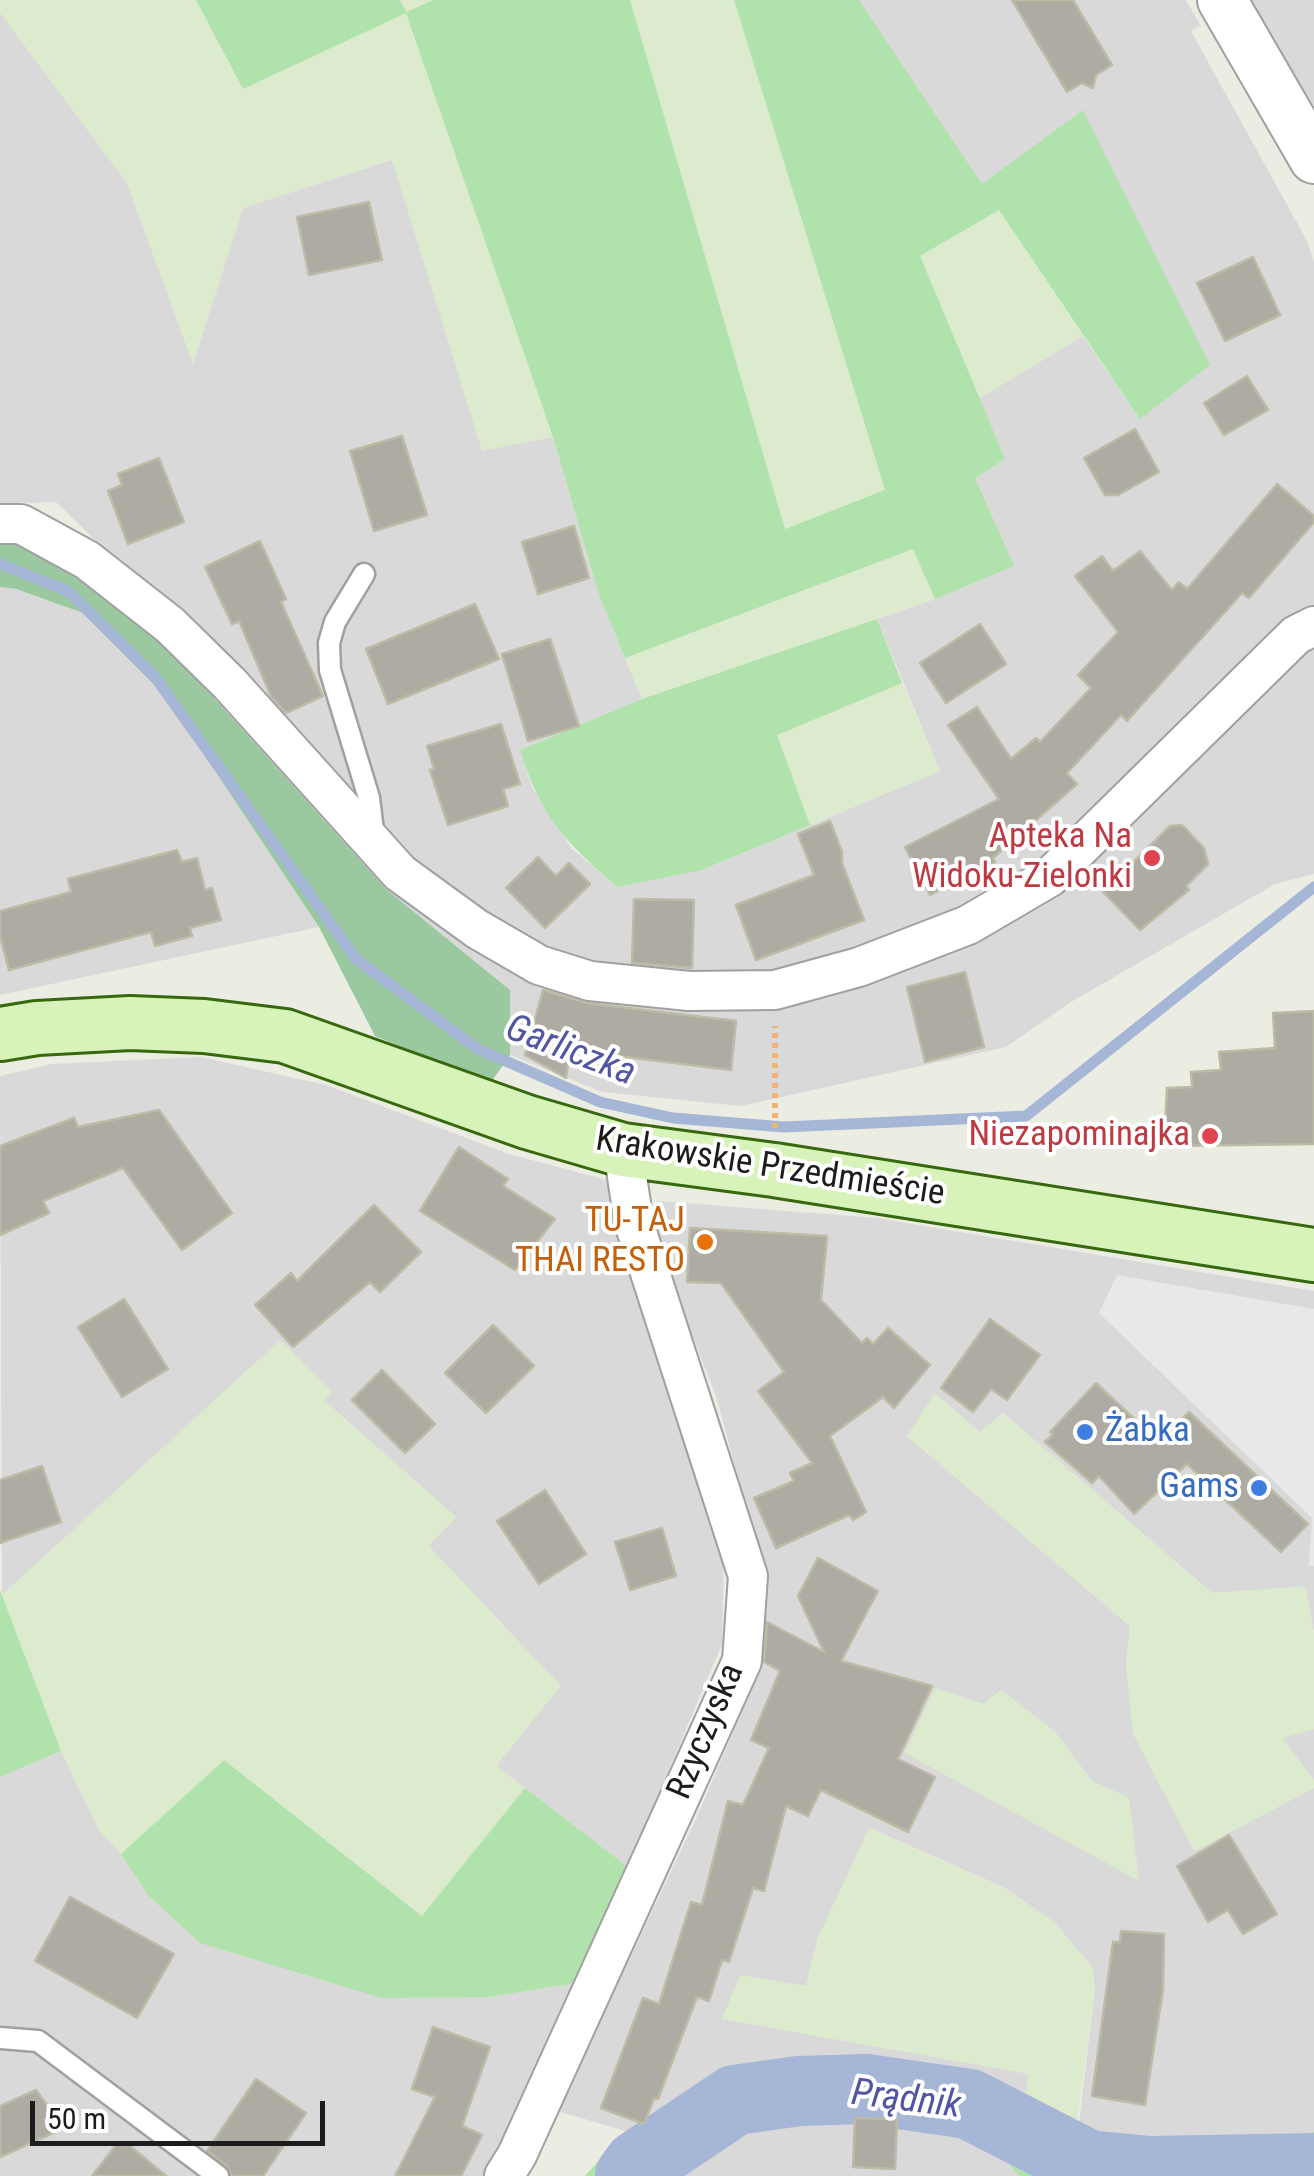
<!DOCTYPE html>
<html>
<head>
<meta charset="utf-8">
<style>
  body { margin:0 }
  #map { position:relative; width:1314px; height:2176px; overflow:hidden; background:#ebece2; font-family:"Roboto Condensed",sans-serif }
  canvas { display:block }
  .scale { position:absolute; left:30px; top:2101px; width:295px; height:45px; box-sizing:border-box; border:5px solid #1c1c1c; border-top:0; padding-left:12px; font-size:30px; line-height:35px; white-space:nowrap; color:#1c1c1c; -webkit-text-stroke:8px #fff; paint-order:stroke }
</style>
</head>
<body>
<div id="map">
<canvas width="1314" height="2176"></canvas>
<div class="scale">50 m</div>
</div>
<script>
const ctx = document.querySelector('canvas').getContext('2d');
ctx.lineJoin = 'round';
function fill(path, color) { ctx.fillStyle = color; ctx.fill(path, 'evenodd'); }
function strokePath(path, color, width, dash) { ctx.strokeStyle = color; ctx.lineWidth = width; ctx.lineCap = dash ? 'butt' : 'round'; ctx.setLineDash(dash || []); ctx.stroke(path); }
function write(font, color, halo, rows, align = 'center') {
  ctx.font = font + ' "Roboto Condensed",sans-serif'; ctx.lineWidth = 8; ctx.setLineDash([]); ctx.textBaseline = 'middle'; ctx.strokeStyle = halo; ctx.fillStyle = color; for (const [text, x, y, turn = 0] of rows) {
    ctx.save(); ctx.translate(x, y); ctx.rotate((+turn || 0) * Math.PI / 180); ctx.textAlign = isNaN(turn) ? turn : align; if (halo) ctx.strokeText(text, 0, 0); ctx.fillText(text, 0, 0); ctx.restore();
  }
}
fill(new Path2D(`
  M859,0H1186L1201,26L1191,31L1307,241L1314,262V874L1275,884L1071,1002L1006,1047L741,1106L602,1092L510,1055V990L386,889L390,845L137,581L56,502L0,504V10L127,183L193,363L243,208L393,159L482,450L553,437L599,595L642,699L520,750L532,787L572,849L618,887L702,870L940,771L877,619L935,599L974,478L1005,459L978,399L1083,336L1140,419L1082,111L982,185Z
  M1245,0H1314V106L1253,17Z
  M0,587L16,589L83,613L165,696L319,927L0,995Z
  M201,1057L326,1085L509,1154L607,1180L724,1556L722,1644L628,1867L496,1766L560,1686L428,1546L456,1517L323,1400L331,1391L281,1341L2,1595L0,1076L51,1064Z
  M659,1201L876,1218L1314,1291V1633L1305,1587L1212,1593L1003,1413L981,1432L907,1436L1130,1626L1126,1666L1194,1851L1314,1788V2132L1253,2145L1077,2139L1095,1989L1092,1967L1054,1922L1003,1887L870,1828L818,1938L806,1986L723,2019L1030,2074L1023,2107L939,2076L733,2091L646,2137L557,2111L697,1817L754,1683L764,1575L717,1399L647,1218ZM1001,1690L1055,1732L1092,1781L1129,1798L905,1753L984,1705Z
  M1314,1729V1780L1281,1738Z
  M61,1751L99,1830L121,1854L148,1895L490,1997L576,1983L513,2130L485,2176H0V1777Z
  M822,2102L916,2105L976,2123L1019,2176H674L668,2166L758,2113Z`), '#dad9d9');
fill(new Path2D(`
  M0,0H196L243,89L406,12L399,0H433L406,13L553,437L482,451L392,160L243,208L193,364L127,183L0,13Z
  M630,0H734L885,491L784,529Z
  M999,210L1083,336L978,399L919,256Z
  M913,549L935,599L642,699L625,658Z
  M902,683L940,771L810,825L776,735Z
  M280,1340L332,1391L324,1400L456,1517L429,1546L561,1686L496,1765L525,1788L423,1916L224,1760L121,1854L99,1830L61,1751L2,1595Z
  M935,1393L980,1432L1003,1413L1212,1593L1305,1586L1314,1633V1729L1282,1738L1314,1780V1788L1194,1851L1133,1734L1126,1666L1130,1626L907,1436Z
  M935,1688L984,1704L1001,1690L1055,1732L1092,1781L1129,1798L1139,1881L905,1753Z
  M869,1828L1002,1887L1054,1922L1092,1967L1095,1989L1077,2121L1023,2107L1029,2074L722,2019L740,1975L806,1986L818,1938Z`), '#dceace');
fill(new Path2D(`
  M196,0H399L407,12L433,0H630L785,529L885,490L734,0H859L982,184L1083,110L1210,365L1140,419L999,210L920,256L1005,459L975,478L1014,566L935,599L913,549L625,658L599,595L553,437L406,13L243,89Z
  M877,619L902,683L777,735L810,825L702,870L618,887C566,844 540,815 520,750L642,699Z
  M0,1590L61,1751L0,1777Z
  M224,1760L422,1916L525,1788L628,1867L576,1983L490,1997L382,1998L200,1943L148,1895L121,1854Z
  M841,2070L939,2076L1023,2107L1077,2121V2139L1253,2145L1314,2132V2176H1019L976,2123L916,2105L822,2102L758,2113L668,2165L659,2176H585L625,2131L646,2137L733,2091Z`), '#afe3ab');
fill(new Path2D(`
  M0,538H19L96,585L161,639L386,889L510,990V1055L490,1084L375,1036L319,927L165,696L83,613L16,589L0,587Z`), '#9ac9a0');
fill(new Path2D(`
  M1117,1275L1314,1309V1566L1309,1565L1312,1518L1099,1313Z`), '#e8e8e8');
strokePath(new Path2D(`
  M0,564L68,591L155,677L356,959L478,1049L600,1102L673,1118L784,1127L1026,1116L1314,887`), '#a6b6d7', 11);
strokePath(new Path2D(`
  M630,2176L638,2165L735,2100L799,2091L866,2089L969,2104L1088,2165L1150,2171L1314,2168`), '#a6b6d7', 70);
const building = new Path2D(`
  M1012,0H1073L1112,65L1096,75L1093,88L1082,83L1067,92Z
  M369,202L382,260L309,275L297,217Z
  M1253,257L1280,315L1225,341L1197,283Z
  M1247,376L1268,410L1224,435L1204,403Z
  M1135,429L1159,472L1118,495H1105L1084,458Z
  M402,436L427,515L374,531L350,451Z
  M159,458L184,522L128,544L108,491L122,485L118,474Z
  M1277,484L1314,516V522L1249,598L1242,593L1127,721L1121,715L1067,773L1077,784L993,858L995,862L930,895L905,847L999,799L948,725L977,707L1011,759L1036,738L1040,742L1091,688L1078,675L1118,632L1075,576L1102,556L1113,571L1140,551L1172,590L1179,582L1187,589Z
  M574,526L589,578L538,594L522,542Z
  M260,541L286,599L281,602L323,696L286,713L271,696L239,621L232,624L205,567Z
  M475,604L499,659L388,704L366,649Z
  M980,624L1006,664L946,703L920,663Z
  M550,639L579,726L528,741L502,654Z
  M501,724L520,784L503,789L508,806L448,825L430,770L434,769L427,746Z
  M830,821L842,852V863L864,920L756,960L736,905L814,875L798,834Z
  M1182,825L1204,848L1208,864L1186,886L1189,890L1140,930L1103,892L1170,826Z
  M177,850L182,862L197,858L205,890L212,888L221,920L190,928L192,936L155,946L151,932L9,970L0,936V911L71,892L68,879Z
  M538,857L556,876L569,863L590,884L545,928L506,888Z
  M634,899L694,900L692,968L632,963Z
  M965,972L984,1047L925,1062L907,987Z
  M543,990L587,1003L736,1021L731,1070L570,1050L566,1078L525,1055Z
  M1314,1011V1144L1164,1146L1167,1088L1192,1087L1191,1072L1221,1070L1219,1052L1275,1048L1273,1013Z
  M159,1110L232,1213L182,1250L123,1168L43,1201L49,1213L0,1235V1146L74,1118L78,1127Z
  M459,1147L508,1179L503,1186L555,1219L515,1270L420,1211Z
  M374,1205L421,1252L380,1292L370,1282L293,1347L255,1305L291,1273L297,1281Z
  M690,1228L827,1236L821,1300L862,1343L867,1338L873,1344L888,1328L930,1365L894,1408L883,1397L830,1436L866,1512L853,1520L849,1515L776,1548L754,1498L794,1481L790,1473L812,1463L758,1391L784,1372L721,1283L687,1282Z
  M124,1299L168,1369L122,1397L78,1327Z
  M990,1319L1040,1355L1007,1400L991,1389L973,1412L941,1388Z
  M493,1325L534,1366L486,1413L445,1373Z
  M382,1370L435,1424L405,1453L352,1400Z
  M1096,1383L1159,1442L1189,1412L1308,1524L1281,1552L1187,1464L1134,1514L1099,1476L1092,1483L1045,1442L1053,1434L1050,1432Z
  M42,1466L61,1522L0,1543V1480Z
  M545,1490L586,1554L539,1584L497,1521Z
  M662,1528L676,1576L630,1590L615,1542Z
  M818,1558L878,1591L841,1661L932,1686L898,1759L935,1777L908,1832L821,1790L808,1816L786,1806L764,1891L753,1888L729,1962L722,1960L709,2001L697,1997L658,2099L654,2098L644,2124L601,2108L643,1998L659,2004L691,1902L702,1905L728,1801L743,1805L769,1748L751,1740L780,1671L764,1662L767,1622L824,1652L798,1596Z
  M1229,1835L1277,1914L1243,1934L1228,1910L1208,1922L1177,1866Z
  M70,1897L174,1954L137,2018L35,1961Z
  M1121,1931L1164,1934L1163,1989L1145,2105L1092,2096L1113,1942H1120Z
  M433,2027L490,2047L462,2126L482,2135L461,2176H395L435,2097L412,2089Z
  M256,2079L306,2113L263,2176H232L227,2166L207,2151Z
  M36,2090L64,2128L0,2157V2106Z
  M855,2118L897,2119L895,2169L853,2167Z
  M116,2145H129L166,2176H92Z`);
fill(building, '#aeaca2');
strokePath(building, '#bdbaa6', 2.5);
const service = new Path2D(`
  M364,574L335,622L329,643L330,670L369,798L374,839
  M0,2038L38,2041L218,2176`);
const minor = new Path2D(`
  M0,524H21L87,560L170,625L230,684L400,873L477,929L539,965L590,981L689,991L775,990L859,967L968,925L1050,877L1296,635L1314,626
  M504,2176L517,2155L742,1661L748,1576L634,1223L623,1150`);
const tertiary = new Path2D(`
  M1222,0L1314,159`);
const secondary = new Path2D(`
  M0,1034L37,1028L130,1023L204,1026L285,1036L527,1122L623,1150L774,1170L1314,1255`);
strokePath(service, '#a0a0a0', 25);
strokePath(minor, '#a0a0a0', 42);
strokePath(tertiary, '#a0a0a0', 52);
strokePath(secondary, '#37680d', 58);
strokePath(new Path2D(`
  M775,1128V1026`), '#eeb472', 6, [5, 5]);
strokePath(service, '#fff', 20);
strokePath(minor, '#fff', 38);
strokePath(tertiary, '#fff', 48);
strokePath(secondary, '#d7f3b9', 52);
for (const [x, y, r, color] of [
  [1152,858,10,"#e0444e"],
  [1210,1136,10,"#e0444e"],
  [705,1242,10,"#e8710a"],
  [1085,1432,10,"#3f7fe0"],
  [1259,1488,10,"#3f7fe0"]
]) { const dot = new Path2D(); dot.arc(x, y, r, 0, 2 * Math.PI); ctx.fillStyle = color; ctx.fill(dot); strokePath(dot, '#fff', 4); }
write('35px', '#be3a42', '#fff', [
  ["Apteka Na",1132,838],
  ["Widoku-Zielonki",1132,878],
  ["Niezapominajka",1190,1136]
], 'right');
write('35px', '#1c1c1c', '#fff', [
  ["Krakowskie Przedmieście",770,1168,9],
  ["Rzyczyska",707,1732,-67]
]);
write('35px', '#c56008', '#fff', [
  ["TU-TAJ",685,1222],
  ["THAI RESTO",685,1262]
], 'right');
write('35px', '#366cbe', '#fff', [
  ["Żabka",1105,1432],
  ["Gams",1239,1488,"right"]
], 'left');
write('italic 38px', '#5156a3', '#fff', [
  ["Garliczka",570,1052,21],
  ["Prądnik",906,2101,7]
]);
</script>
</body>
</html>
